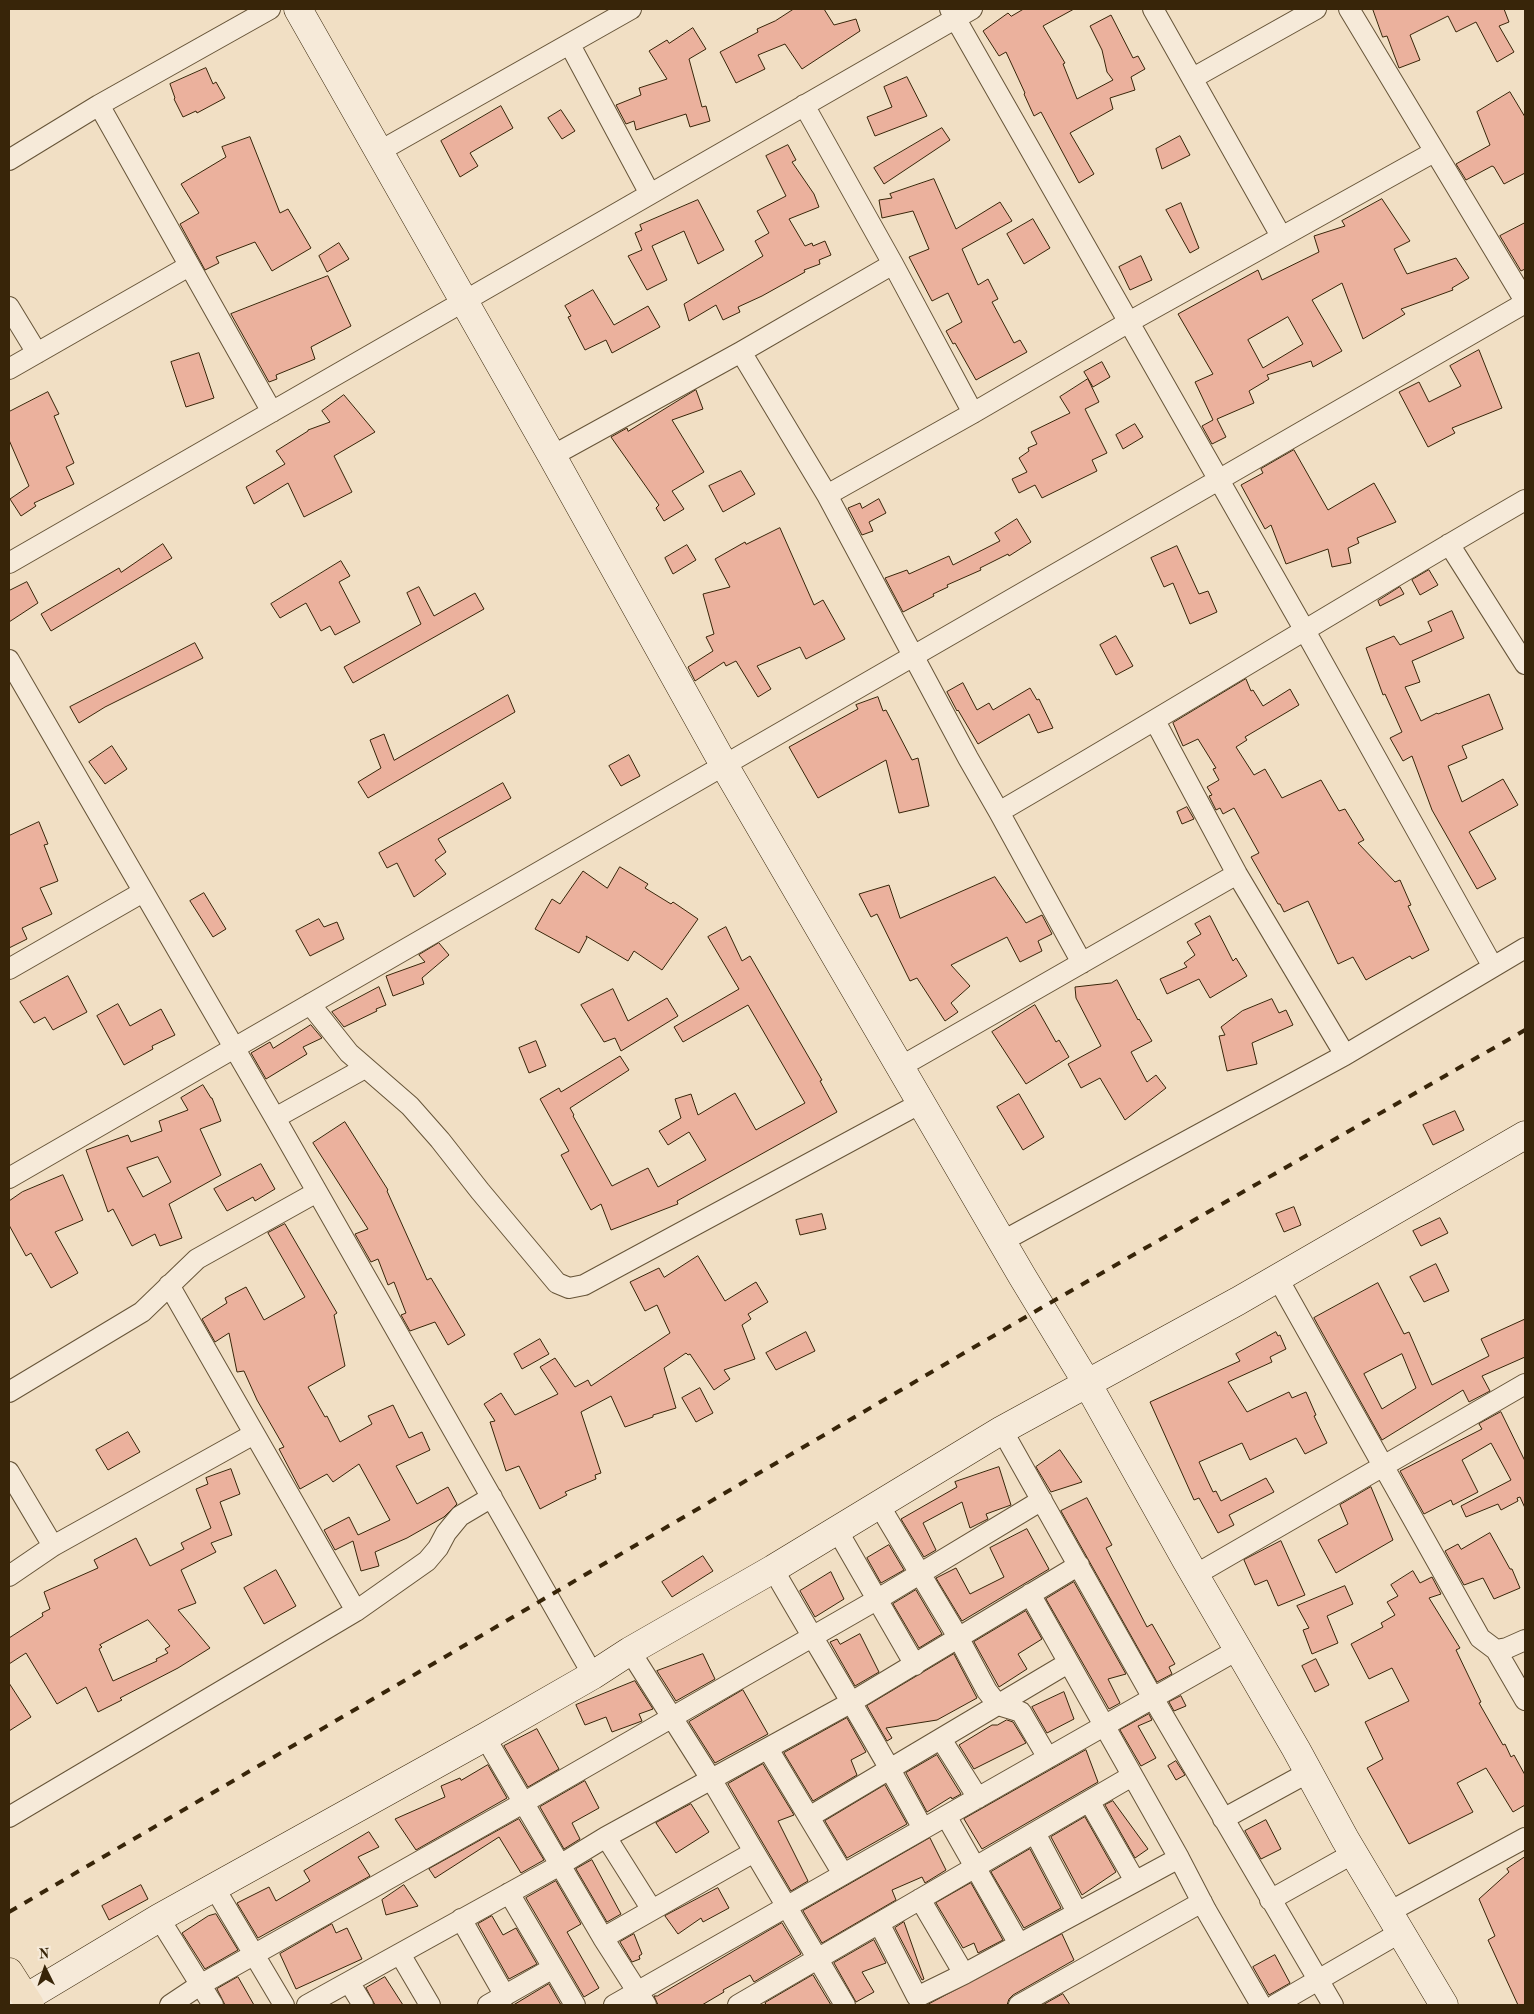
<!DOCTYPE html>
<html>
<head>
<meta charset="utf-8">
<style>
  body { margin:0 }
  #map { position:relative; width:1534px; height:2014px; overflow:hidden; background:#f1dfc4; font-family:"Old Standard TT",serif }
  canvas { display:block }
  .frame { position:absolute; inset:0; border:10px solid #382509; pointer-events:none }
  .north { position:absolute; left:20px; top:1944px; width:50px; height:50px; -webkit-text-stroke:4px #f6ead9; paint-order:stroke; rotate:356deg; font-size:14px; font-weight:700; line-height:20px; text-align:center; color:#382509 }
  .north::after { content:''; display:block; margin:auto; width:18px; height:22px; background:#382509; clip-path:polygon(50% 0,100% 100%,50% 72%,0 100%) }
</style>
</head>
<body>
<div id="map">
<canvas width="1534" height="2014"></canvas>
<div class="frame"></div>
<div class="north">N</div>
</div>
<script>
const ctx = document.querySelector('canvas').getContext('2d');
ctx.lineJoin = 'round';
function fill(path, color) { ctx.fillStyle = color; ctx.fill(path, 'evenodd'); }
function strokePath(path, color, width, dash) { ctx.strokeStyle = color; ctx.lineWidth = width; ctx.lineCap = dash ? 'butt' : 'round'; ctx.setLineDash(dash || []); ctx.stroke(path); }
const building = new Path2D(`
  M794,9H824L834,25L856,19L860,31L802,69L785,44L758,55L765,69L736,83L720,52L758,32L757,29L775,21Z
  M1024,9H1074L1043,26L1065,63L1063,64L1077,99L1113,80L1107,72L1102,50L1090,26L1111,15L1133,58L1138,56L1145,69L1131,77L1135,90L1110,98L1113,109L1070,133L1094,174L1079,183L1041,112L1034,116L1024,94L1025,93L1006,52L999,56L983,31L1008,13L1011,16Z
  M1373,9H1504L1509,22L1499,26L1514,52L1497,62L1476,22L1456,32L1448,16L1410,35L1420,60L1399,68L1387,36L1383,37Z
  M693,28L706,49L689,59L702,107L706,106L710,121L690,127L686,114L636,130L634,121L626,124L616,105L641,95L639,88L667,79L649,51L667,40L669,43Z
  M206,68L213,84L216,82L225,98L197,113L196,111L183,117L174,99L175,98L170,84Z
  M907,77L927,116L875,136L867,117L892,107L884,87Z
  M1510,92L1525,117V173L1504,184L1494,167L1492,166L1466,180L1456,164L1490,145L1477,112Z
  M501,106L513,128L470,153L478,166L460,177L441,141Z
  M561,110L575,131L562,139L548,118Z
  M942,128L950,140L884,184L874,168Z
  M1180,136L1190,155L1162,169L1156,149Z
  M250,137L280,213L288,209L311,248L272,271L255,242L216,257L219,263L205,270L180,224L199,213L181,184L226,157L222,147Z
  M788,145L796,160L792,162L814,194L819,207L789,219L805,246L812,243L813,246L825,241L831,255L819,260L820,264L804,270L805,272L762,296L738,307L740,312L723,320L716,305L689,321L684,304L763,256L755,241L769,233L757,211L786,196L766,156Z
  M934,179L956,229L1000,202L1012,221L962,249L978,285L988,279L998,299L992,302L1014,343L1020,340L1027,352L976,380L955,343L953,344L946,331L962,322L948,293L932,301L909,257L929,249L913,211L882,218L879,200L892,198L890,194Z
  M1382,199L1410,241L1394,249L1407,274L1456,258L1469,278L1452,288L1453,290L1401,309L1405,314L1363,339L1342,283L1312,300L1342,351L1313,367L1311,361L1267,375L1269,379L1249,391L1254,403L1217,419L1226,437L1212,444L1202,426L1213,420L1195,382L1213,374L1178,314L1258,270L1262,280L1319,252L1314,236L1345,226L1342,221ZM1288,317L1303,344L1263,368L1248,340Z
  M698,200L724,250L698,264L684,231L652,246L667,280L647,290L628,256L642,250L635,233L642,230L640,225Z
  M1181,203L1199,248L1190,253L1166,210Z
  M1033,219L1050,248L1024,264L1007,234Z
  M1525,223V269L1521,271L1500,236Z
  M339,243L349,259L327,272L319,256Z
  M1141,256L1152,280L1130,290L1119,267Z
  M328,276L351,326L311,347L315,359L276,375L277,379L269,382L231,314Z
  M593,290L614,325L648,306L660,327L612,353L606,340L585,350L568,317L571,316L565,306Z
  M1479,350L1502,408L1452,428L1455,433L1428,447L1399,392L1419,382L1429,402L1461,386L1450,366Z
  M199,353L214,398L186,407L171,362Z
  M1102,362L1110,377L1093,387L1084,372Z
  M1088,379L1099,402L1085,409L1107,453L1092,460L1097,471L1042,498L1035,485L1019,493L1012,479L1027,472L1019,458L1029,451L1028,448L1037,444L1031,432L1070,413L1060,397Z
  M696,390L703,409L672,420L704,472L672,491L684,509L664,521L656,508L659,505L611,437L627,428L628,431Z
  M48,392L59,414L54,416L74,463L66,467L74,484L34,503L36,506L21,516L10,499L29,486L9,440V412Z
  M344,395L375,432L334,456L352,492L304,517L288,483L254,504L246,487L285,464L276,451L308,431V430L330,422L322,411Z
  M1135,424L1143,437L1123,449L1116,435Z
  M1294,450L1328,510L1374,483L1396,522L1357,538L1359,543L1348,548L1351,563L1332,567L1328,549L1286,564L1271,525L1265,529L1241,485L1263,473L1261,469Z
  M741,471L755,494L723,512L709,486Z
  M879,499L886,513L869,522L873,531L862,535L848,508L860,503L862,508Z
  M1017,519L1031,542L1009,556L1008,554L980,568L981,570L947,585L948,587L933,594L934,596L903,612L885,578L907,570L909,574L949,556L953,565L1000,541L995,533Z
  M780,528L814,605L823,600L845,639L806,659L800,647L757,666L771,689L758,697L736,661L726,666L724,662L695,681L688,667L713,651L706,637L714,634L703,594L730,587L715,559L745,542L746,544Z
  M163,544L172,558L51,631L41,614L119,568L121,572Z
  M687,545L696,560L673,574L665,558Z
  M1177,546L1199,594L1208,591L1217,612L1190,624L1173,583L1164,587L1151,558Z
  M341,561L350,576L339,582L360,622L335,635L330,626L321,631L306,603L280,618L271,604Z
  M1429,570L1438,585L1420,595L1412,580Z
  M27,582L38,603L9,622V591Z
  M419,587L434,616L475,593L484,609L353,683L344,667L421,624L407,593Z
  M1400,587L1404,594L1380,606L1378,601Z
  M1452,611L1464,638L1412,661L1420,682L1405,687L1421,721L1437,713L1438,714L1489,694L1503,729L1462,746L1467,758L1448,766L1462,802L1503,779L1518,805L1469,832L1496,879L1477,889L1432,810L1412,756L1403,761L1390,738L1402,732L1385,694L1383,695L1366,648L1394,636L1400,645L1432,631L1428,622Z
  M1116,636L1133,666L1116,675L1100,645Z
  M195,643L203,658L105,707L79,723L70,707Z
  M1246,679L1251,691L1253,690L1263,706L1290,689L1299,705L1245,737L1247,740L1236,747L1254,775L1265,769L1282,798L1321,780L1339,811L1345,809L1364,840L1358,843L1395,882L1400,880L1411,905L1408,906L1429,950L1412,959L1410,956L1366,980L1353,957L1338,964L1308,901L1284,912L1280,904H1278L1251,857L1259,853L1234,808L1223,814L1220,808L1216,810L1209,796L1212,795L1207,787L1219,780L1213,769L1216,768L1198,739L1183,746L1173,723Z
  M963,683L977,710L989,703L993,710L1030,688L1037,700L1039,699L1053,728L1038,733L1029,714L978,744L958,710L957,711L947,692Z
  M508,695L515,712L368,798L358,782L381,768L370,740L384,734L394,760Z
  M878,697L883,711L886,710L912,760L918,758L929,806L899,813L886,760L818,798L789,747L858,709L856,705Z
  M112,746L127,769L105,784L89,762Z
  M629,755L640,776L621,786L609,766Z
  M503,783L511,798L438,839L446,852L435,860L446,874L414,897L397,863L387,868L379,853Z
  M1187,807L1194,819L1182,824L1177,812Z
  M39,822L48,844L44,845L58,881L40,888L52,914L22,928L27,939L9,948V836Z
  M620,867L648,884L645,888L671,904L673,902L698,919L662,970L634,951L628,961L586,936L587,938L579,953L535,929L552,899L560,904L583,871L607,888Z
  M995,877L1026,923L1042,915L1052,934L1038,941L1042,951L1020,962L1007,937L951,965L970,986L951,1003L958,1012L945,1021L917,978L910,981L877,914L871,917L859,894L889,885L900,918Z
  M204,893L226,929L213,937L190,901Z
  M1210,916L1233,961L1236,958L1247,976L1210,998L1199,979L1167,994L1160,979L1187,967L1184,963L1195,955L1187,942L1201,934L1195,924Z
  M319,919L324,927L337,922L344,939L310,956L296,931Z
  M726,927L742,961L750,956L822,1080L820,1081L837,1112L677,1201L678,1204L611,1230L601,1204L591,1210L561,1155L569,1151L540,1099L559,1088L561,1092L620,1056L629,1070L570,1108L574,1115L573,1116L612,1186L648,1168L658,1187L706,1160L689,1132L668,1145L659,1131L681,1118L675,1099L691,1094L698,1115L735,1093L756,1130L805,1103L748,1005L683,1042L674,1027L739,989L708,937Z
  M439,943L449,955L422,978L424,984L393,996L386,976L425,962L419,955Z
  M68,976L87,1012L53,1030L45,1017L34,1023L20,1002Z
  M1117,980L1138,1020L1139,1019L1152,1041L1131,1052L1147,1082L1156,1075L1166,1088L1125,1120L1100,1078L1081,1088L1068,1064L1101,1046L1076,998L1075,987L1111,983Z
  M379,987L386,1005L376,1009L377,1011L344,1027L332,1012Z
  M613,989L628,1021L667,998L678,1016L621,1051L615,1038L604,1042L581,1005Z
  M1272,999L1279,1013L1286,1010L1293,1025L1252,1043L1257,1064L1227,1071L1219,1036L1225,1035L1221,1027L1242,1011Z
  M118,1004L130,1026L161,1009L175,1035L152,1046L153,1049L124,1065L97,1016Z
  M1035,1005L1056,1042L1059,1040L1069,1057L1026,1084L992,1032Z
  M311,1025L322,1038L303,1047L307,1054L266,1079L251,1053L270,1042L273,1048Z
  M536,1041L546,1066L529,1073L519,1048Z
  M203,1085L211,1098H212L221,1121L200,1129L221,1175L169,1204L182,1238L160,1246L155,1234L132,1246L113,1209L108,1212L86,1150L128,1135L131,1142L162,1131L159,1121L188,1110L181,1098ZM158,1157L171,1182L143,1197L127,1168Z
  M1019,1094L1044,1137L1023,1150L997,1107Z
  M1455,1111L1464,1130L1433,1145L1423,1125Z
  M345,1122L388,1190L387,1191L427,1280L431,1278L465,1335L448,1345L435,1322L410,1331L401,1315L406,1313L394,1282L388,1285L378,1259L371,1262L355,1234L368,1229L313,1143Z
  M261,1164L275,1189L255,1201L253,1197L227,1211L214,1189Z
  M63,1175L83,1220L55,1232L78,1273L51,1288L31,1253L26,1256L9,1225V1201L22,1192Z
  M1294,1207L1301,1225L1284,1232L1276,1214Z
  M822,1214L826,1229L800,1235L796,1220Z
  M1440,1218L1448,1233L1421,1246L1413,1231Z
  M285,1224L337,1313L334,1315L345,1366L308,1387L325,1417L327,1416L340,1442L372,1424L368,1416L393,1405L409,1438L422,1432L430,1450L396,1466L417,1504L448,1487L457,1504L444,1517L407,1538L375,1552L379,1566L361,1571L353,1541L335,1550L324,1530L349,1517L358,1535L390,1520L359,1464L333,1482L327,1474L300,1489L279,1449L284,1447L257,1400L244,1371L237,1372L229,1333L215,1342L202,1319L227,1303L225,1298L246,1287L264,1320L305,1297L268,1233Z
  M698,1256L725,1301L756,1282L768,1302L748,1314L751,1319L742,1325L755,1359L724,1370L730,1379L714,1390L690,1354L688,1355L686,1353L664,1368L676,1408L653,1415V1417L625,1427L611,1396L581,1412L601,1473L595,1475L596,1479L565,1492L567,1495L540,1509L519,1466L506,1471L490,1422L495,1421L484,1404L501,1393L515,1415L558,1394L540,1367L555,1358L575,1387L588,1380L591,1386L670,1333L657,1305L645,1311L630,1282L659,1268L664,1277Z
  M1436,1264L1449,1291L1424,1302L1410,1277Z
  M1378,1283L1404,1334L1409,1332L1432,1385L1489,1356L1481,1339L1525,1319V1357L1482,1376L1490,1391L1469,1402L1463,1390L1382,1440L1314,1318ZM1402,1354L1416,1388L1382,1409L1364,1374Z
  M806,1332L815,1351L776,1370L766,1353Z
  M1276,1332L1278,1336L1280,1335L1286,1349L1270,1357L1272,1362L1228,1382L1247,1412L1289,1392L1292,1398L1306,1392L1316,1415L1314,1416L1327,1443L1305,1454L1296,1438L1250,1460L1242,1443L1199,1462L1213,1492L1216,1491L1221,1501L1266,1478L1274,1492L1229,1515L1234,1525L1218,1533L1199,1498L1194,1500L1150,1402L1240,1361L1236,1354Z
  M540,1339L549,1354L522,1369L514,1354Z
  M700,1388L713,1413L696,1422L682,1398Z
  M1501,1412L1525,1461V1508L1520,1497L1517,1498L1518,1501L1501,1510L1498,1504L1466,1517L1461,1506L1511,1480L1491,1443L1462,1460L1478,1492L1453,1505L1451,1500L1424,1514L1400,1471L1482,1429L1479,1424Z
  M128,1432L140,1452L108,1470L96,1450Z
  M1060,1450L1082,1482L1051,1492L1036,1467Z
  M999,1467L1011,1505L986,1514L988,1519L970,1528L962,1502L923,1523L936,1550L924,1557L901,1519L957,1487L955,1482Z
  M231,1469L240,1494L220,1502L232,1535L211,1543L216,1552L181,1570L196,1603L178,1610L210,1648L178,1668L120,1698L122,1700L98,1712L86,1687L57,1704L26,1653L9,1664V1638L43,1616L42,1613L50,1609L44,1592L98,1568L94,1560L136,1538L150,1566L184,1549L181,1543L211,1528L196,1489L208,1484L206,1478ZM148,1620L170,1646L165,1649L168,1653L156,1659L157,1661L113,1681L99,1649L102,1647L100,1645Z
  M1371,1487L1393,1540L1336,1573L1318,1540L1348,1524L1340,1505Z
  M1087,1498L1112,1545L1106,1548L1147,1627L1152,1624L1175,1664L1169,1667L1172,1674L1157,1682L1061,1511Z
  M1027,1529L1049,1569L962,1621L936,1578L956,1568L970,1594L1004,1577L990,1548Z
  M1490,1533L1510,1569H1512L1520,1588L1494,1599L1483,1578L1464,1585L1445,1551L1458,1544L1461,1549Z
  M1281,1541L1305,1595L1278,1606L1267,1580L1255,1585L1244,1560Z
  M889,1545L904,1570L881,1583L867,1558Z
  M703,1556L713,1571L672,1597L662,1582Z
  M276,1570L296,1606L264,1624L244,1588Z
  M1413,1571L1420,1583L1432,1577L1441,1594L1429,1598L1460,1648L1456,1650L1481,1702L1479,1703L1503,1745L1505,1744L1511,1757L1514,1755L1525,1775V1805L1513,1812L1486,1768L1457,1783L1473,1812L1409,1844L1367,1768L1383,1759L1365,1722L1409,1701L1392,1668L1369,1679L1351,1644L1383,1627L1381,1623L1395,1615L1387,1602L1398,1596L1391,1585Z
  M831,1572L844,1599L815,1617L800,1591Z
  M1074,1582L1126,1674L1108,1679L1120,1703L1109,1709L1046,1599Z
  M1345,1586L1353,1604L1327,1616L1338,1643L1312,1654L1303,1630L1309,1628L1297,1606Z
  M916,1590L942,1634L919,1648L893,1604Z
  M1026,1611L1042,1639L1018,1654L1027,1669L999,1687L974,1642Z
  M860,1634L879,1672L855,1686L830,1642L837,1639L840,1644Z
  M703,1654L715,1679L676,1701L657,1671Z
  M954,1654L977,1698L937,1720L886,1728L892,1738L887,1741L867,1706Z
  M1316,1659L1329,1685L1315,1692L1302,1666Z
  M635,1681L653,1709L639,1714L642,1721L612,1732L606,1717L585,1725L576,1705Z
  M9,1683L31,1717L9,1731Z
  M743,1690L768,1734L715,1763L689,1722Z
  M1064,1692L1074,1719L1047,1733L1032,1707Z
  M1181,1696L1186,1706L1174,1711L1169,1702Z
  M1149,1714L1152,1720L1138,1726L1156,1758L1141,1766L1120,1730Z
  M847,1718L866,1752L851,1760L857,1775L813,1801L784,1753Z
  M1007,1720L1013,1722L1026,1743L974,1769L959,1745L992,1725H997Z
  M537,1729L559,1769L528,1787L504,1746Z
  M1086,1750L1098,1782L982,1849L964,1819Z
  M937,1755L961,1794L952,1799L951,1797L927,1812L906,1773Z
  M1176,1761L1185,1775L1176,1780L1168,1766Z
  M763,1764L794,1815L778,1821L808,1881L791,1891L728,1784Z
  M488,1765L507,1798L416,1850L395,1819L445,1797L441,1786L460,1778L461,1780Z
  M585,1781L599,1808L572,1823L580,1839L564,1849L540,1807Z
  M885,1785L907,1824L847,1858L825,1821Z
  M1113,1801L1148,1849L1135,1858L1105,1805Z
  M691,1804L709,1832L676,1853L656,1823Z
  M1085,1817L1116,1872L1082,1895L1051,1837Z
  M519,1819L544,1860L521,1873L499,1837L435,1878L429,1869Z
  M1266,1820L1281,1849L1261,1859L1245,1831Z
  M369,1832L379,1847L358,1857L370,1876L258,1938L237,1903L269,1887L276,1901L310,1881L304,1871Z
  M930,1838L946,1870L925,1883L922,1877L892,1890L896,1900L822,1943L803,1911Z
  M1030,1849L1061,1908L1024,1928L991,1872Z
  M1525,1857V2005H1518L1488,1940L1495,1936L1479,1899L1509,1872L1507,1869Z
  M592,1860L621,1914L607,1922L576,1869Z
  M556,1881L581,1924L567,1932L599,1988L584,1997L526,1898Z
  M971,1883L1003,1940L978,1953L974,1943L963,1948L936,1903Z
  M141,1885L148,1899L109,1920L102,1906Z
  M404,1885L418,1906L386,1915L382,1900Z
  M718,1888L729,1908L703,1922L701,1918L678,1934L665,1916Z
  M216,1914L238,1950L205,1969L182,1933L208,1916Z
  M492,1916L503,1935L516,1928L537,1964L509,1979L478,1924Z
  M904,1922L924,1979L922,1980L895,1928Z
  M782,1923L801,1954L754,1982L750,1975L723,1990L724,1992L702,2005H658L654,1996H657Z
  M332,1924L336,1933L347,1928L362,1959L296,1989L280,1954Z
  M634,1934L642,1954L639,1956L640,1959L632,1962L620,1942Z
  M1062,1934L1074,1960L1013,1995L1009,1999L1007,2005H927Z
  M874,1940L886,1963L862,1972L874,1992L856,2002L834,1963Z
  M1275,1955L1290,1983L1269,1995L1253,1967Z
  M813,1975L831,2005H767L765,2003Z
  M238,1977L254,2005H225L217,1989Z
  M385,1977L403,2005H375L366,1988Z
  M549,1984L561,2005H512H513Z
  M1063,1994L1070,2005H1043Z`);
fill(building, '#ebb19d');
strokePath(building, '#382509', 1);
const street = new Path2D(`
  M950,9L1304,629L1493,967
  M1153,9L1281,236
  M1349,9L1525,301
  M570,45L650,194
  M1193,78L1316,9
  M99,105L272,412
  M804,105L893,264L973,413
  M380,151L631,9
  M9,160L99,105L270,9
  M9,307L37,353
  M741,352L827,495L968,758L999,812L1082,963
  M9,369L189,266
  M552,456L741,352L893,264
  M827,495L973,413L1129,322L1434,152
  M1449,544L1525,664
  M9,563L972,9
  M9,660L275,1118L593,1675
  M1155,721L1237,874L1345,1055
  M999,812C1176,709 1349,602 1525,500
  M9,969L143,892
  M310,1004L349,1053L410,1106L440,1140L480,1191L557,1283L569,1288L584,1285L921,1103
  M900,1067L1237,874
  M275,1118L365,1068
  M9,1178L1525,303
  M1001,1242L1345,1055L1525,948
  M1277,1277L1480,1638L1496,1650L1507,1648L1525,1640
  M169,1285L356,1611
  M9,1392L142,1312L197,1259L317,1192
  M1002,1430L1153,1698L1333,2005
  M9,1472L53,1546
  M879,1505L958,1637L987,1691L998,1705L1021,1712L1048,1758
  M837,1530L915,1665
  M773,1569C823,1656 876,1741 923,1829
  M1195,1575L1525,1384
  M9,1576L53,1546L254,1434
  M1030,1594L1179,1858L1206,1910L1261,2005
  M1496,1650L1525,1700
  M630,1651L711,1779L845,2005
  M485,1737L603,1938L646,2005
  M941,1739L978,1798
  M768,1749L843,1874
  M1089,1801L1135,1881
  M946,1816L1019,1944
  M9,1817L356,1611L427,1561L438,1548L446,1533L460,1516L492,1497
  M809,1817L1068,1663
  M1223,1819L1309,1772
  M1035,1833L1077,1912
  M606,1837L652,1910
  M214,1887L284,2005
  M509,1893L575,2005
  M920,1899L964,1974
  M1270,1900L1354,1853
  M1389,1912L1525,1838
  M159,1918L213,2005
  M461,1919L505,1996
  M879,1923L917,1997L964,1974L1179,1858
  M603,1938L754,1852
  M400,1954L430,2005
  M349,1982L363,2005
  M170,2005L200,1985L523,1803L878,1599L1042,1500
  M307,2005L560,1865L606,1837L850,1703L1079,1565
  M488,2005L553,1968
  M614,2005L1239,1649
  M738,2005L1132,1776
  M1019,2005L1202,1902
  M1275,2005L1401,1932`);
const secondary = new Path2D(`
  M298,9L552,456L724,765L1022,1276L1087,1383L1186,1560L1296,1749L1345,1839L1444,2005
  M14,2005L159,1918L485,1737L593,1675L630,1651L773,1569L1002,1430L1238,1301L1525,1135`);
const highway = new Path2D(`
  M9,1972L30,2005`);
strokePath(street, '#665438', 22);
strokePath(secondary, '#382509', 29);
strokePath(highway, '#382509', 29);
strokePath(street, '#f6ead9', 20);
strokePath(secondary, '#f6ead9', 28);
strokePath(highway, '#f1dfc4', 28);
strokePath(new Path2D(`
  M9,1912L1041,1308L1525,1030`), '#382509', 4, [9, 9]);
</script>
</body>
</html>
